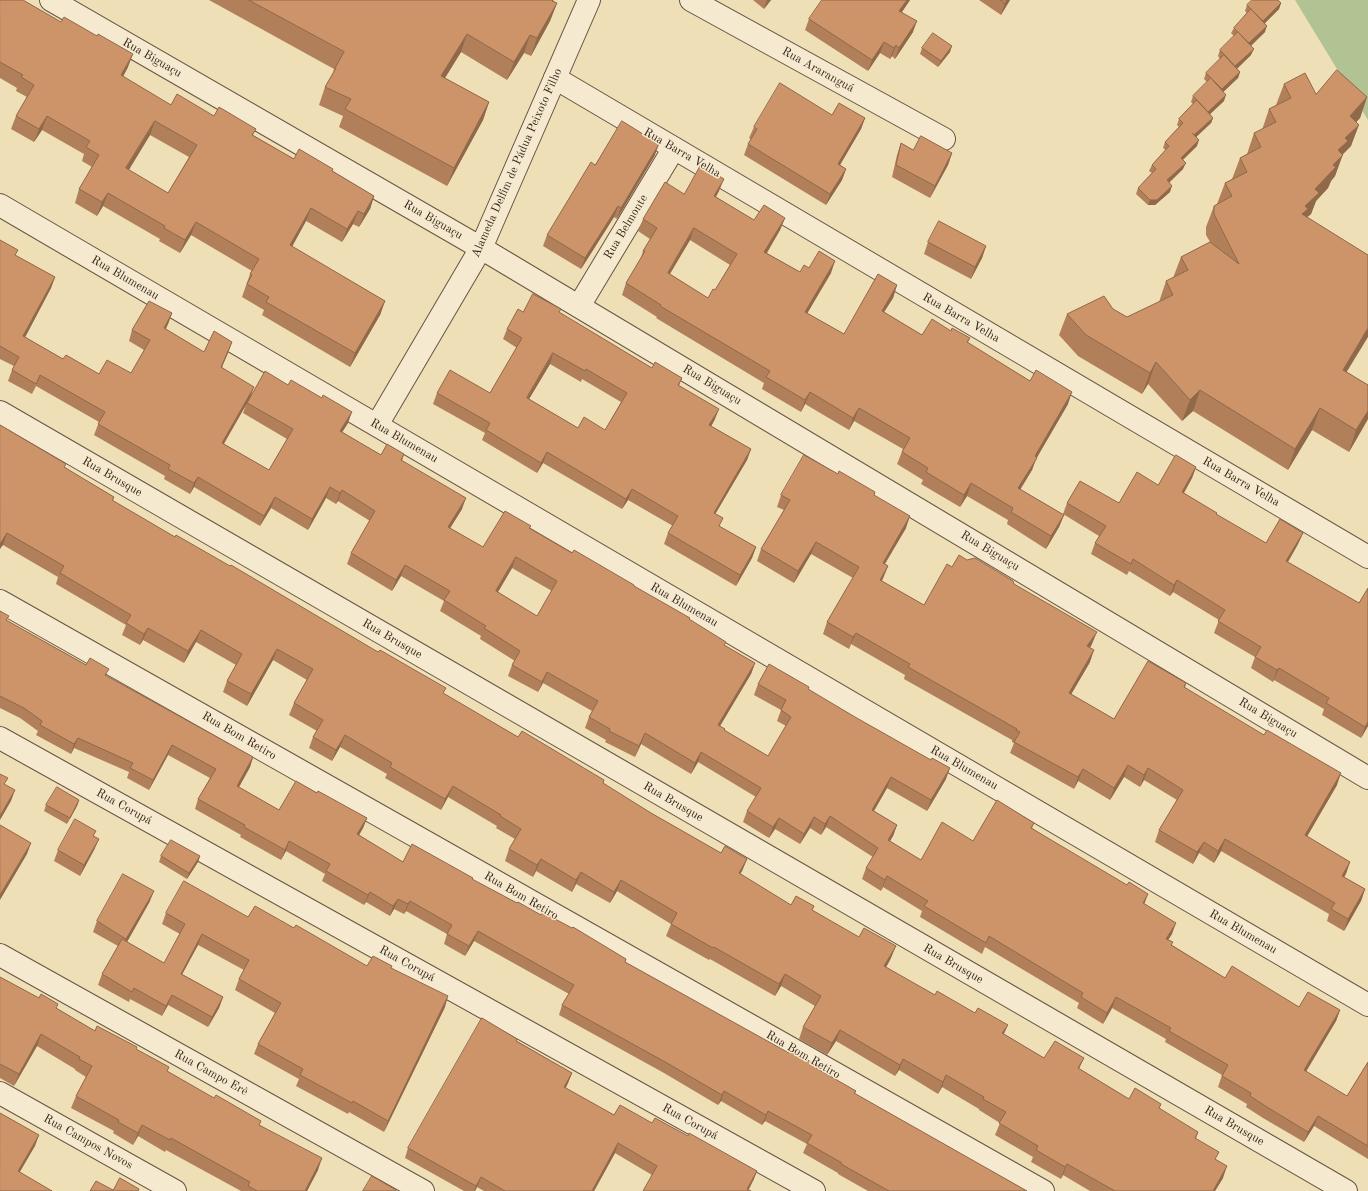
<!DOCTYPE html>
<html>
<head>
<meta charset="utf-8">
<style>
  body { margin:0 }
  canvas { display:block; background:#efdfb6 }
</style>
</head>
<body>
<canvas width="1368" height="1191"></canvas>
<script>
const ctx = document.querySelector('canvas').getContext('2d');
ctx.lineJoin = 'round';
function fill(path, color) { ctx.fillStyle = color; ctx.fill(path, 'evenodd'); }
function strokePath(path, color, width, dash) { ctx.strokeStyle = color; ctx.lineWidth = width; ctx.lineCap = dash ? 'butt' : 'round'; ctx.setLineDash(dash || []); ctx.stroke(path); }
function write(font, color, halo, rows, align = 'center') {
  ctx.font = font + ' "Old Standard TT",serif'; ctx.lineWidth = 3; ctx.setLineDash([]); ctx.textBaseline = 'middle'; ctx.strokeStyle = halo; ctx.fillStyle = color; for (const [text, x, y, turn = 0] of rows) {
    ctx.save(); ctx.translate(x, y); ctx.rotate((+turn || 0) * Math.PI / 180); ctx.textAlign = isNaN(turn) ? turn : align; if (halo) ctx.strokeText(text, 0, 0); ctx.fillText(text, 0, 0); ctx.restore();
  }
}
fill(new Path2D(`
  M1295,0H1368V120Z`), '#b2c393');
const minor = new Path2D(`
  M691,0L944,139
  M555,78L1368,557
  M579,306L674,148
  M0,412L1346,1191
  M377,425L481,248
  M0,601L1043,1191
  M0,1093L175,1191`);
const tertiary = new Path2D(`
  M51,0L481,248L1368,778
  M0,205L1368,1005
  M481,248L589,0
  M0,738L814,1191
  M0,955L423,1191`);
strokePath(minor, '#665442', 24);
strokePath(tertiary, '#665442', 24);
strokePath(minor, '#f5ead0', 22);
strokePath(tertiary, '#f5ead0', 22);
fill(new Path2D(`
  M0,0L128,67L123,77L171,105L214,116L256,129L253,135L294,159L333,171L374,196L370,209L359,227L353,224L342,242L306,221L292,247L385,301L380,315L350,367L262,315L264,310L242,297L250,274L252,271L191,235L180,253L159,241L160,239L103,206L97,216L75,203L79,189L92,167L82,161L84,154L42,130L34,142L11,129L16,116L27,97L16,91L17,88L0,78ZM150,135L189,157L168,193L129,170Z
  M209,0H554L553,1L557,3L550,21L531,56L524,53L507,80L461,52L445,78L489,102L483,120L447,186L339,127L343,116L319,105L325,87L332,76L334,69Z
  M753,0H771L764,9Z
  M910,0L902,12L913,32L895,59L892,56L890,59L880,53L868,71L805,30L809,19Z
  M979,0H1010L1001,15Z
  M1281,3L1279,9L1265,23V32L1251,46V55L1237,69L1240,72L1238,78L1223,92L1224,101L1210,114L1213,118L1211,123L1196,137L1197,146L1183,160V169L1169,183L1170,192L1155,205H1148L1136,194L1138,188L1152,173L1149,171L1152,165L1166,150L1163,148L1165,142L1179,127L1177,125L1179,119L1193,104L1191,102L1193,96L1207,82L1204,79L1206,73L1220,59L1218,56L1220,50L1234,36L1231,33L1234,28L1247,13L1245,11L1247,5Z
  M922,48L950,52L938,67L920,54Z
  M1284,84L1316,94L1367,97L1360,118L1356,122L1351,146L1343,154L1335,176L1331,181L1328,188L1316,201L1311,214L1307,217L1347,372L1368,385V419L1349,452L1312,430L1288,470L1193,411L1182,421L1148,384L1142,394L1078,356L1059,335L1067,314L1113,309L1127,317L1159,302L1166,281L1173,278L1181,257L1210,242L1206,235V227L1214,206L1217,204L1225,183L1232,179L1240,158L1247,154L1254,133L1262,130L1269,109L1276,105Z
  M832,115L865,118L861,129L840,165L846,169L842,180L826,205L744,155L748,144L751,139L749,138L754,127Z
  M901,143L913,150L952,153L948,165L930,198L892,177L897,155Z
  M655,155L617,219L614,217L581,269L543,246L547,235L595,165Z
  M719,191L716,197L754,220L785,218L780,230L767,253L800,272L809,268L831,273L807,313L844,334L897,285L893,298L884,312L922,335L951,331L970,338L968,343L1068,404L1036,459L1032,470L1020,489L1064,515L1059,527L1046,549L1007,524L1008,520L967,496L960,507L921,484L923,480L897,464L903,449L854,421L849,430L805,404L801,412L762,389L764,383L656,318L657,317L622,295L626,283L641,258L643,251L650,239L638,231L643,219L684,194ZM690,240L730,265L715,290L708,298L670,274Z
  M0,240L16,256L55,277L51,288L25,337L63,359L99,374L131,373L144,350L129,341L132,330L172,313L168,324L166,329L204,352L232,342L228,353L222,367L251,395L348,423L342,432L381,455L404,454L402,461L462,509L450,528L483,547L531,526L530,528L572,553L634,587L689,620L725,646L755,663L751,674L720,726L724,730L768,756L786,726L777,721L781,710L754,695L758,684L808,689L946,779L927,811L887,788L874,811L897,825L893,836L890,841L921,860L973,841L1034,823L1032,828L1144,904L1172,934L1168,940L1172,945L1225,978L1299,1007L1340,1010L1336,1021L1306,1072L1347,1096L1368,1062V1159L1314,1126L1304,1142L1263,1118L1246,1107L1247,1104L1218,1087L1222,1075L1165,1042L1166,1039L1112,1008L1103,1024L1077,1008L1079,1003L985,947L982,954L920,917L922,911L883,887L881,891L862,879L866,868L873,857L826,827L821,835L810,828L800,844L775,829L769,838L743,822L747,811L756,797L698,762L691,774L641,744L635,757L605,742L606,740L585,728L589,717L592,711L543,683L538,692L508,676L512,665L515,661L480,639L481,636L440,611L444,601L401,576L392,591L347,564L351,553L370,521L338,501L336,504L326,498L308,530L271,508L260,526L194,487L190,494L164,479L165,476L94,435L99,422L36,386L32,394L8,381L12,370L14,366L0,359ZM246,405L243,413L287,439L269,470L224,444ZM512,568L552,591L537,616L498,592Z
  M928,242L986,246L982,258L971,279L924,254Z
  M559,313L652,368L682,378L679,386L715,419L711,426L751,449L747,460L715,514L720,527L756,547L752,558L736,586L664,544L668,533L673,526L628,500L622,509L543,463L537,473L482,440L485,433L433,404L437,393H490L517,348L503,339L507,329ZM550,364L581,382L582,379L621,402L605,430L578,428L529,399Z
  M0,425L64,468L114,497L113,501L518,737L604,780L603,784L651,813L721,853L747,859L742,871L740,874L791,905L814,906L812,910L891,958L886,968L1004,1034L1044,1058L1080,1069L1129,1099L1161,1104L1159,1109L1198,1132L1196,1139L1216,1160L1223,1178L1215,1191H1090L1063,1175L1061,1179L1031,1162L1033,1157L995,1135L1000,1123L979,1110V1109L942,1087L938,1094L899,1070L895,1076L836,1041L827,1055L799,1039L803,1027L815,1006L781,986L775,996L710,959L709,960L666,936L671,924L617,891L610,903L576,884L572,892L536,871L533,877L505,861L509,849L515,839L496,828L497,826L448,797L441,810L385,778L387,774L340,747L332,761L309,748L313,737L317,731L289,715L294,703L307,680L273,660L247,706L223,692L227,681L236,665L196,642L184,663L143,640L140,645L122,635L126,625L56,584L58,577L3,545Z
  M1196,467L1192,478L1184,493L1216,515L1266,543L1303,533L1298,544L1288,562L1359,603L1368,588V726L1361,738L1322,715L1324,709L1274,680L1273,682L1251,668L1255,657L1214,633L1219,620L1173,592L1170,596L1129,571L1127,575L1091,554L1095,543L1099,536L1063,514L1067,503H1119Z
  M875,492L874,495L906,528L885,564L888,566L882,581L924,605L952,567L967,560L1014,584L1092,644L1090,648V662L1071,694L1114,719L1186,683L1185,688L1337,785L1307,836L1350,862L1344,877L1365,889L1361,901L1344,931L1327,921L1329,914L1221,851L1214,863L1199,853L1193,864L1155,842L1159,830L1177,800L1144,780L1140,787L1124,777L1110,800L1078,781L1074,789L1010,753L1014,743L1012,742V740L904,679L905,675L851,644L849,649L823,634L827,622L853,578L811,554L794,583L757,561L761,549L784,510L777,507L781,495Z
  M0,611L7,621L253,757L250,767L239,787L279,810L317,793L367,818L363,828L359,835L403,862L472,880L517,903L626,959L625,962L856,1091L855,1094L1027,1191H868L838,1174V1173L803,1153L807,1144L765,1121L762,1125L721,1101L718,1105L664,1073L559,1015L562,1005L569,994L474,941L465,956L444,944L447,934L406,911L404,914L394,909L390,916L366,902L364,905L322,881L325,874L286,851L281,860L240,837L241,835L195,809L198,799L210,778L168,755L149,790L127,778L129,772L74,748L71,754L36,735L38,731L20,718L0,708Z
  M79,800L77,806L67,824L44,811L46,805Z
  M94,836L99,839L94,850L80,876L54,861L58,850Z
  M161,856H200L198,862L187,879L159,862Z
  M150,901L127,942L164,963L180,934L162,924L166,913L248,917L294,928L367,966L391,968L445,1007L384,1132L349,1112L348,1114L296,1086L299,1079L254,1054L258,1044L275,1013L235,990L239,979L244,970L198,945L182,974L223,997L219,1008L208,1027L168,1005L162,1016L130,999L129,1002L98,985L102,974L118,946L93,932L97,921Z
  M0,977L56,1008L95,1031L136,1050L167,1072L260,1125L318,1170L307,1191H241L166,1150L165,1152L138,1136L133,1145L113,1133L114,1131L71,1108L76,1096L86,1077L75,1070V1069L37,1046L14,1086L0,1078Z
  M517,1041L572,1073L566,1088L614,1115L652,1123L688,1136L757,1171L753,1181L652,1175L615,1153L594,1191H484L477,1187L475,1191H464L405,1158L408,1148Z`), '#b17f5a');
fill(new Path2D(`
  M767,0H771L764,9Z
  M907,0H910L895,22L899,11Z
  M1007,0H1010L1001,15L1005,3Z
  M557,3L550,21L531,56L537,38Z
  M1281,3L1279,9L1261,27L1263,21Z
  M917,21L913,32L895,59L899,48Z
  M1267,26L1265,32L1247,49L1249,43Z
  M467,34L461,52L435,94L441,76Z
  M530,35L524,53L507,80L514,62Z
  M884,42L880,53L868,71L872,60Z
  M896,45L892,56L890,59L894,48Z
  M952,46L950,52L938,67L941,61Z
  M1254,49L1251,55L1233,72L1235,66Z
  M133,54L128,67L116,89L121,75Z
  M1240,72L1238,78L1220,95L1222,89Z
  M1226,95L1224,101L1206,118L1208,112Z
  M1367,97L1360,118L1342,137L1350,116Z
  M489,102L483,120L447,186L454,168Z
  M47,116L42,130L34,142L39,129Z
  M865,118L861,129L834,175L838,164Z
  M1213,118L1211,123L1192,141L1194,135Z
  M155,121L150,135L121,182L126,168Z
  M1359,125L1351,146L1343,154L1335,176L1331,181L1328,188L1316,201L1311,214L1303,221L1294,235L1305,206L1345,138Z
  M1199,140L1197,146L1179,163L1181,158Z
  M659,144L655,155L617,219L621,208Z
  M952,153L948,165L930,198L935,186Z
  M1186,163L1183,169L1165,186L1167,180Z
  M846,169L842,180L826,205L830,194Z
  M724,179L719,191L709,208L714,196Z
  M1172,186L1170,192L1155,205H1148L1150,200Z
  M108,193L103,206L97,216L102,202Z
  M374,196L370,209L359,227L364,214Z
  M618,206L614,217L581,269L585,258Z
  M311,208L306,221L285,259L290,245Z
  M358,211L353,224L342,242L347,229Z
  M785,218L780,230L760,264L764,252Z
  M196,222L191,235L180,253L185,240Z
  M694,228L690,240L663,285L668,273Z
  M986,246L982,258L971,279L975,267Z
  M835,261L831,273L801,324L805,312Z
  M55,277L51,288L20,347L23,336Z
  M897,285L893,298L877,323L882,311Z
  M385,301L380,315L350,367L355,353Z
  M172,313L168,324L160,339L164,328Z
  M1368,328V337L1335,391L1343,370Z
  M232,342L228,353L217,378L221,367Z
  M553,353L550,364L523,409L527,398Z
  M1156,362L1148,384L1142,394L1150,373Z
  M254,387L250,398L218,453L222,443Z
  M1200,390L1193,411L1182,421L1190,400Z
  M810,392L805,404L801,412L805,400Z
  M1072,392L1068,404L1036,459L1032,470L1014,500L1018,488L1035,456Z
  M859,408L854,421L849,430L853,418Z
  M1320,408L1312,430L1288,470L1295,449Z
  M719,409L715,419L706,436L709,425Z
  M1368,411V419L1349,452L1356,430Z
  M352,412L348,423L336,442L340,431Z
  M751,449L747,460L710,523L714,513Z
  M547,452L543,463L537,473L541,463Z
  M1196,467L1192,478L1178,503L1182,492Z
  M198,477L194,487L190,494L194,483Z
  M971,483L967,496L960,507L964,495Z
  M330,487L326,498L308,530L312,519Z
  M632,489L628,500L622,509L626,499Z
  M342,490L338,501L336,504L340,493Z
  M275,497L271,508L260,526L264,516Z
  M466,498L462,509L444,538L448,527Z
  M1064,515L1059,527L1046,549L1051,536Z
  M910,516L906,528L878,575L883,563Z
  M7,533L3,545L0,549V544Z
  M1303,533L1298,544L1282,572L1286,561Z
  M816,542L811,554L794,583L798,571Z
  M756,547L752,558L736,586L740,575Z
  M516,557L512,568L492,602L496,591Z
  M405,565L401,576L392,591L396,580Z
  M888,566L883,578L875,592L880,580Z
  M1177,580L1173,592L1170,596L1174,585Z
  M148,628L143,640L140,645L144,634Z
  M201,630L196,642L184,663L188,651Z
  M1097,632L1092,644L1083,658L1087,646Z
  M856,633L851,644L849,649L853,637Z
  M277,649L273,660L247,706L251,694Z
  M1094,650L1090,662L1065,705L1069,693Z
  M755,663L751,674L714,736L718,725Z
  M1279,668L1274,680L1273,682L1277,670Z
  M547,672L543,683L538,692L542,682Z
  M1368,722V726L1361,738L1365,727Z
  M645,733L641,744L635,757L639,746Z
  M345,735L340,747L332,761L336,750Z
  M78,738L74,748L71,754L74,744Z
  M172,745L168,755L149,790L153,780Z
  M701,752L698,762L691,774L695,763Z
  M253,757L250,767L234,796L237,786Z
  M1128,765L1124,777L1110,800L1114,788Z
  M950,768L946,779L927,811L931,800Z
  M1148,768L1144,780L1140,787L1144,775Z
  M1083,769L1078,781L1074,789L1078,777Z
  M1341,773L1337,785L1301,847L1305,835Z
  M891,777L887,788L868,821L872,810Z
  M453,786L448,797L441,810L445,799Z
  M15,790L11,801L0,820V816Z
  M79,800L77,806L67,824Z
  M830,816L826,827L821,835L825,824Z
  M814,817L810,828L800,844L804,834Z
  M367,818L363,828L354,844L357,834Z
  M779,818L775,829L769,838L773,827Z
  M897,825L893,836L884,851L888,840Z
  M99,839L94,850L80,876L84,865Z
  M1225,839L1221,851L1214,863L1218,851Z
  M289,841L286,851L281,860L285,850Z
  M1204,842L1199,853L1193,864L1197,852Z
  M31,843L27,854L0,900V895Z
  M200,856L198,862L187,879L189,873Z
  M541,859L536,871L533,877L537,865Z
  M747,859L742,871L734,885L739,873Z
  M1350,862L1346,874L1338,887L1342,876Z
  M581,872L576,884L572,892L576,880Z
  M887,876L883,887L881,891L885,880Z
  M621,880L617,891L610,903L614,892Z
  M1365,889L1361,901L1344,931L1348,919Z
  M154,891L150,901L123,949L126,939Z
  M370,892L366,902L364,905L368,895Z
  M1148,894L1144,905L1143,903Z
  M398,899L394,909L390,916L393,906Z
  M410,901L406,911L404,914L408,904Z
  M1176,923L1172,934L1162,949L1166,939Z
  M478,931L474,941L465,956L469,946Z
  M202,934L198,945L177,984L181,974Z
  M896,946L891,958L879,978L884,966Z
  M785,974L781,986L775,996L779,984Z
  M172,995L168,1005L162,1016L166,1006Z
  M448,996L445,1007L384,1132L388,1121Z
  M223,997L219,1008L208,1027L212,1017Z
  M1116,997L1112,1008L1103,1024L1107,1013Z
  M1340,1010L1336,1021L1300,1081L1304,1070Z
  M1008,1025L1003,1036L1002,1033Z
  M840,1030L836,1041L827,1055L832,1043Z
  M41,1034L37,1046L14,1086L19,1074Z
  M1084,1058L1079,1069L1078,1068Z
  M903,1059L899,1070L895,1076L900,1065Z
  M572,1073L568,1083L560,1097L564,1087Z
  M946,1075L942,1087L938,1094L943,1082Z
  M724,1091L721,1101L718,1105L722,1095Z
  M768,1111L765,1121L762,1125L766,1115Z
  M1318,1116L1314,1126L1304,1142L1308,1132Z
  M142,1125L138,1136L133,1145L138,1133Z
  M39,1135L35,1146L14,1182L18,1171Z
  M618,1143L615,1153L594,1191H592Z
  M322,1158L318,1170L307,1191H305Z
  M1067,1164L1063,1175L1061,1179L1065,1167Z
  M1227,1166L1223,1178L1215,1191H1213Z
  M757,1171L753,1181L748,1191L747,1189Z
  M481,1177L477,1187L475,1191H474L476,1186Z`), '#90684a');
const building = new Path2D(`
  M0,0H23L61,22L64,17L97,36L98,34L133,54L121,75L171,105L177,94L214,116L219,107L256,129L252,135L294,159L299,149L333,169L332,171L374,196L364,214L358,211L347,229L311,208L290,245L385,301L355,353L266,302L269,297L247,284L252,275L250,274L259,259L196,222L185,240L164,228L165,226L108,193L102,202L79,189L99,155L86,147L90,141L47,116L39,129L16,116L34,85L21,77L23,75L0,62ZM155,121L197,145L168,193L126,168Z
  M249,0H553L552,1L557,3L537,38L530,35L514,62L467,34L441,76L489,102L454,168L345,109L351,99L325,87L336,68H335L344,52Z
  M822,0H907L899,11L917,21L899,48L896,45L894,48L884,42L872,60L809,19Z
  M1001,0H1007L1005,3Z
  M1252,0H1278L1281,3L1263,21L1247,5Z
  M1251,9L1267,26L1249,43L1234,28Z
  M1238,32L1254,49L1235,66L1220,50Z
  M933,33L952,46L941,61L922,48Z
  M1224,55L1240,72L1222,89L1206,73Z
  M1337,70L1367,97L1350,116L1359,125L1345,138L1348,141L1338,150L1343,155L1333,165L1336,167L1315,189L1319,193L1305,206L1308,209L1302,214L1368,255V328L1343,370L1368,385V411L1356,430L1320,408L1295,449L1200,390L1190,400L1156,362L1150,373L1086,335L1067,314L1104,296L1113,309L1127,317L1173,295L1166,281L1188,270L1181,257L1210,242L1239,264L1214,214V206L1232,196L1225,183L1247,172L1240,158L1261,147L1254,133L1276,122L1269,109L1291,98L1284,84L1305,73L1316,94Z
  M1211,78L1226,95L1208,112L1193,96Z
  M780,83L832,115L839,103L865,118L838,164L846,169L830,194L748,144L757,129L754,127Z
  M1197,100L1213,118L1194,135L1192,133L1199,140L1181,158L1186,163L1167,180L1172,186L1157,200H1150L1138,188L1156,169L1152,165L1169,146L1165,142L1183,123L1179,119Z
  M622,121L659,144L621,208L618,206L585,258L547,235L591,162L595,165Z
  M921,136L952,153L935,186L896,165L901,143L913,150Z
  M701,165L724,179L714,196L754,220L764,205L785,218L764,252L800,272L804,265L809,268L819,251L835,261L805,312L844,334L878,274L897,285L882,311L922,335L932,319L951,331L952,328L970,338L967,342L1030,381L1036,370L1072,392L1035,456L1037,458L1018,488L1064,515L1051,536L1011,512L1013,508L971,483L964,495L926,472L928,468L902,452L910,438L859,408L853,418L810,392L805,400L766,377L770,371L660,306L661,305L626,283L645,251H643L657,228L643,219L665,182L684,194ZM694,228L737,254L715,290L713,289L708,298L668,273Z
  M939,221L986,246L975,267L928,242Z
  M0,240L18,250L15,255L55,277L23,336L63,359L66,355L99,374L107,360L131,373L150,340L132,330L149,301L172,313L164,328L204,352L214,331L232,342L221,367L254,387L222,443L269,470L293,429L247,403L265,371L288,385L291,380L322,398L323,395L352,412L340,431L381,455L387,444L404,454L401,460L466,498L448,527L483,547L505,511L531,526L529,528L572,553L574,550L634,585V586L690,618L689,619L726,642L724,645L755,663L718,725L725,729L724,730L768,756L791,717L781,710L786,700L758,684L769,664L809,687L808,689L855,717L931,760L932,758L950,768L931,800L891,777L872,810L897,825L888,840L921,860L942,822L973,841L997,800L1034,823L1031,828L1127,885L1129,882L1148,894L1143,903L1176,923L1166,939L1173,942L1171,945L1225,978L1232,966L1299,1007L1308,992L1340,1010L1304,1070L1347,1096L1368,1062V1146L1318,1116L1308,1132L1267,1107L1250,1096L1251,1093L1222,1076L1228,1065L1169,1031L1171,1028L1116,997L1107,1013L1081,997L1083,993L989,936L986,943L924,906L928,901L887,876L885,880L866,868L878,848L830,816L825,824L814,817L804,834L779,818L773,827L747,811L761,788L701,752L695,763L645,733L639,746L609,731L610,729L589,717L598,701L547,672L542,682L512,665L520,651L484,628L486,626L444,600L450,591L405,565L396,580L351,553L375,511L342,490L340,493L330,487L312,519L275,497L264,516L198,477L194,483L168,469L170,465L98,424L105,412L40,375L36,384L12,370L19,357L0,346ZM516,557L557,581L537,616L496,591Z
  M533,294L561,309L559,312L652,368L655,362L682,378L678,385L719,409L709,425L751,449L714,513L723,518L719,526L756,547L740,575L668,533L678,516L632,489L626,499L547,452L541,463L486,430L490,423L437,393L450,370L490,393L522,338L507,329L518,309L523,312ZM553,353L585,371L586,369L627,393L605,430L584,417L578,428L527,398Z
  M0,425L66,464L64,467L114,497L112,500L175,537L176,535L230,566L231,565L378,652L380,650L446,688L443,693L518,737L522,731L604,780L603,783L651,813L721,853L725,846L747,859L739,873L791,905L796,896L814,906L812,910L859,937L864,928L896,946L884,966L935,995L937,991L975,1013L978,1008L1008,1025L1002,1033L1044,1058L1055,1041L1084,1058L1078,1068L1129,1099L1135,1088L1161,1104L1159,1108L1198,1132L1195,1138L1219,1152L1215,1159L1227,1166L1213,1191H1115L1067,1164L1065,1167L1036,1150L1038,1146L999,1123L1006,1112L983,1099L984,1097L946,1075L943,1082L903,1059L900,1065L840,1030L832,1043L803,1027L821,996L785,974L779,984L714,947L713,948L671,924L677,913L621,880L614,892L581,872L576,880L541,859L537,865L509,849L521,829L500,816L501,815L453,786L445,799L390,767L392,763L345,735L336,750L313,737L323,720L294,703L313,669L277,649L251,694L227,681L242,654L201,630L188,651L148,628L144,634L126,623L131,615L60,573L64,566L7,533L0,544Z
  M804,455L838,474L839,471L875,492L874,495L910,516L883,563L888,566L880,580L924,605L947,564L952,567L959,555L967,560L975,558L1013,581L1014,584L1097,632L1087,646L1094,650L1069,693L1114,719L1148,661L1186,683L1184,687L1264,735L1267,730L1341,773L1305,835L1350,862L1342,876L1365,889L1348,919L1331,909L1335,903L1225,839L1218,851L1204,842L1197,852L1159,830L1183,790L1148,768L1144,775L1128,765L1114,788L1083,769L1078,777L1014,742L1020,732L1016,730L1017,729L908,667L910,664L856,633L853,637L827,622L859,567L816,542L798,571L761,549L790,500L781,495Z
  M1176,455L1196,467L1182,492L1217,513L1216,514L1266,543L1280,519L1303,533L1286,561L1359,603L1368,588V722L1365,727L1326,703L1329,698L1279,668L1277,670L1255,657L1261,647L1218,621L1225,610L1177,580L1174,585L1133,559L1131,564L1095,543L1106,526L1067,503L1080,481L1119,503L1137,472L1158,485Z
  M0,611L9,616L6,620L86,665L90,658L109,669L105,675L253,757L237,786L279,810L296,781L317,793L318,791L367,818L357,834L403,862L412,844L473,878L472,879L517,903L518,902L541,915L542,912L572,928L573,927L626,959L625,962L789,1053L790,1050L818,1066L816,1068L856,1091L854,1093L1027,1191H889L841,1164L842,1163L807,1143L812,1135L768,1111L766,1115L724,1091L722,1095L667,1063L562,1005L574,985L478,931L469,946L447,934L452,925L410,901L408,904L398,899L393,906L370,892L368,895L326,871L330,864L289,841L285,850L244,827L245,825L198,799L216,769L172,745L153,780L130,768L133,763L78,738L74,744L40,725L42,721L24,708L0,696Z
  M0,774L8,778L4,784L15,790L0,816Z
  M57,787L79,800L70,818L46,805Z
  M75,819L96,831L93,836L99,839L84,865L58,850Z
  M0,825L31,843L0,895Z
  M171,840L200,856L189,873L161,856Z
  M123,874L154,891L126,939L97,921Z
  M184,881L248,917L255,906L294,928L296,925L367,966L373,956L392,966L391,968L448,996L388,1121L353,1101L352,1103L300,1075L303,1069L258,1044L281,1003L239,979L249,960L202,934L181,974L223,997L212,1017L172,995L166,1006L134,988L132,992L102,974L122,939L164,963L185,924L166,913Z
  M0,977L39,998L41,994L58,1004L56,1008L95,1031L97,1026L137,1047L136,1049L169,1067L167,1071L214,1098L216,1095L261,1121L259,1125L322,1158L305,1191H257L248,1186L250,1182L171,1138L170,1140L142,1125L138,1133L118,1122L119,1120L76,1096L92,1066L79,1059L80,1057L41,1034L19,1074L0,1064Z
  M482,1018L517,1039L516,1041L572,1073L564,1087L614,1115L620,1105L652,1123L655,1118L688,1136L689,1133L757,1171L747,1189L751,1191H643L657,1166L618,1143L592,1191H505L481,1177L476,1186L408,1148Z
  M0,1113L39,1135L18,1171L52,1191H0Z
  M372,1176L396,1190V1191H363Z
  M120,1178L139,1189L138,1191H90L96,1181L113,1190Z`);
fill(building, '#ce9469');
strokePath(building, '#90684a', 1);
write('12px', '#39261c', '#f5ead0', [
  ["Rua Biguaçu",152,58,30],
  ["Rua Araranguá",818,70,29],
  ["Rua Barra Velha",682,153,30],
  ["Alameda Delfim de Pádua Peixoto Filho",517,163,-66],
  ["Rua Biguaçu",433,220,30],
  ["Rua Belmonte",626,227,-59],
  ["Rua Blumenau",125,278,30],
  ["Rua Barra Velha",961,318,30],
  ["Rua Biguaçu",712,385,31],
  ["Rua Blumenau",404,441,30],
  ["Rua Brusque",112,477,30],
  ["Rua Barra Velha",1241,482,30],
  ["Rua Biguaçu",990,551,31],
  ["Rua Blumenau",684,605,30],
  ["Rua Brusque",392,639,30],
  ["Rua Biguaçu",1268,718,31],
  ["Rua Bom Retiro",239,736,30],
  ["Rua Blumenau",964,768,30],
  ["Rua Brusque",673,802,30],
  ["Rua Corupá",124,807,29],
  ["Rua Bom Retiro",521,896,30],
  ["Rua Blumenau",1243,932,30],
  ["Rua Corupá",407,964,29],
  ["Rua Brusque",953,964,30],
  ["Rua Bom Retiro",803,1055,30],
  ["Rua Campo Erê",211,1073,29],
  ["Rua Corupá",690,1122,29],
  ["Rua Brusque",1234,1126,30],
  ["Rua Campos Novos",88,1142,29]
]);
</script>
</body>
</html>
